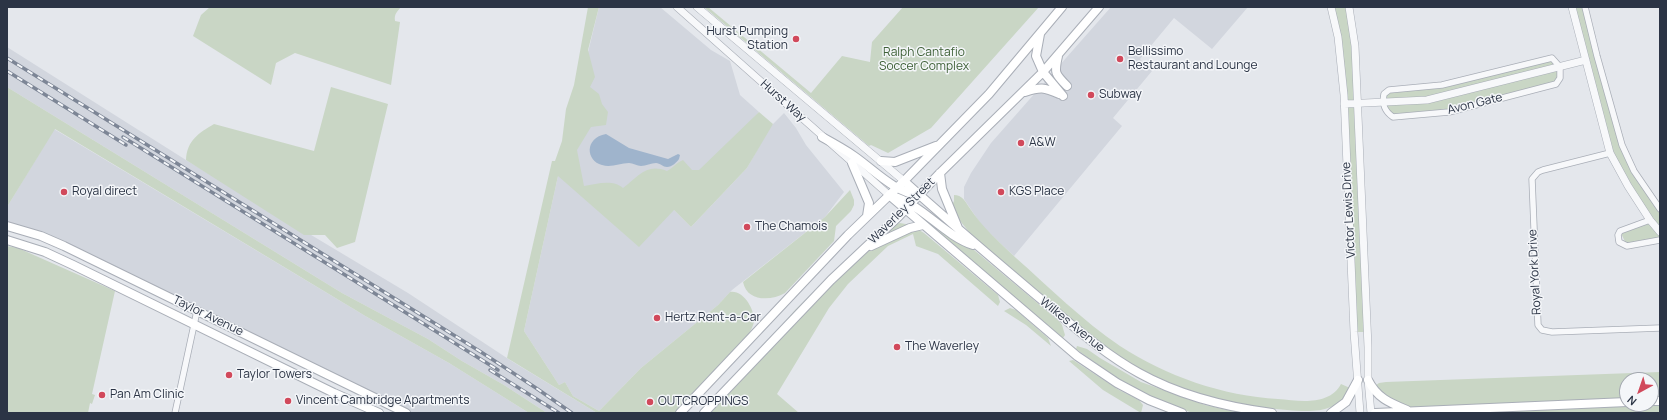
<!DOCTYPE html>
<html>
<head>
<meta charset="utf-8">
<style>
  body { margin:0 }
  #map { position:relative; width:1667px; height:420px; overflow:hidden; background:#e4e7ec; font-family:Manrope,sans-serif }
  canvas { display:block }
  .frame { position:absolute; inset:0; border:8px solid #2b3445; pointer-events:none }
  .north { position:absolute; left:1619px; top:372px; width:40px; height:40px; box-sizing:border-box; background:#f4f6f9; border:1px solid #a4a8b1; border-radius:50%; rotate:220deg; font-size:11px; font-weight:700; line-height:16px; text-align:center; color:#2b3445 }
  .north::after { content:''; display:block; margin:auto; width:14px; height:18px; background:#d1495b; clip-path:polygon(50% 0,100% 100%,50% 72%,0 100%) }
</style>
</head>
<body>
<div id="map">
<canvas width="1667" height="420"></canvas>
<div class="frame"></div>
<div class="north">N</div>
</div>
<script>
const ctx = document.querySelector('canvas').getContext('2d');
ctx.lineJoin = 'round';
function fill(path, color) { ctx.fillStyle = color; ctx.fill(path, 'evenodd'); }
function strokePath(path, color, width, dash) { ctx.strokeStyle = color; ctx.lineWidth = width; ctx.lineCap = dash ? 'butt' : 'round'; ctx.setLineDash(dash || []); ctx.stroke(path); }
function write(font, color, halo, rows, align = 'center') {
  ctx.font = font + ' Manrope,sans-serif'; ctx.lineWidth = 3; ctx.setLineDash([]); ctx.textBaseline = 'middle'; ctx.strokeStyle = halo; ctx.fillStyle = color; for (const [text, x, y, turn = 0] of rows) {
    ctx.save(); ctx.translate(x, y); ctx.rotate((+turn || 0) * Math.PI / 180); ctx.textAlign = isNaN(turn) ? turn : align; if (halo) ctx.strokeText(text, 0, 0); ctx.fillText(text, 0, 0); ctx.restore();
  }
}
fill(new Path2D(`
  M599,7H660L711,50L730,61L740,95L759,112L674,210L691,227L747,168L770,127L784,113L796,128L806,145L844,192L825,217L732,290L718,305L641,368L599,411L573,396L565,382L559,385L524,331L558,176Z
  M1111,7H1248L1212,49L1174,18L1140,59L1152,71L1113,118L1122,126L1014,256L982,226L964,199V187L971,173L991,143Z
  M7,47L186,160L408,293L513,362L597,413H547L504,385L462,361L428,339L342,293L7,87Z
  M54,129L367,317L449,363L529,413H406L103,265L7,226V207Z`), '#d2d6de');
fill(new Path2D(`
  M210,7H401C397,12 394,14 395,21L400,22L391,85L295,53L276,63L271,85L193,36L201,15Z
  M588,7H599L588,50L595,77L590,87L599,94L602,104L608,112L606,125L591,127L577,150L584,186C597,184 612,179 623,188C639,176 646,163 667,171C673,168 676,163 683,160L692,170H699L759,112L773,124L747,168L691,227L674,210L639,247L558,176L524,331L559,385L565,382L573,396L599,411L641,368L718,305L730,292C744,290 755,310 754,322C753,326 751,330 749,334L675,413H597L507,358L552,161H555L562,141L566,109L574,85Z
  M704,7H708L811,93L842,56L870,62L872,42L903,7H1039L931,128L888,153L871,145L869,146Z
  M1331,7H1349L1355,46L1367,332H1354L1345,115Z
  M1572,7H1585L1622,145L1634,171L1660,209V240L1627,246L1620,231L1650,220L1610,153Z
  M1552,58L1560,67L1556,84L1449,112L1393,117L1386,112L1384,94L1389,90L1442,85Z
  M7,87L342,293L428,339L462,361L504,385L547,413H529L449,363L367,317L55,129L7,207Z
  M331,87L388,104L355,242L337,248L325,235H304L186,160C187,140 199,133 214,124L314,151Z
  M850,190L854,200V205L851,211L836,226L834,241L785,293C771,301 747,302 743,282L825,217Z
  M954,195C962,195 965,201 969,207C982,227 999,242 1016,258C1050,288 1083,321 1120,346C1166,376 1223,396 1278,399C1300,401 1329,406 1341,384L1350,388C1338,414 1311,412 1287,410C1265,408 1242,407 1221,401C1179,390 1138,371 1103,346C1082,331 1064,313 1045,297C1019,276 993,255 969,232L957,217L952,205L954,201Z
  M919,204L1059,321L1062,325L1065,335L1063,338L916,214L913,211Z
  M900,223L911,225L924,233L998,295L1000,302L998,306L938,254L916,246L913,234L888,246L848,284L829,308L777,394L799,413H698L765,344L796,309L871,236L877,231Z
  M7,246L18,248L115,291L92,394L95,395L92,404L90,403L88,413H7Z
  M1010,308L1016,310L1048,338L1051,346L1026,325L1004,311Z
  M1077,346L1087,349L1100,358L1141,382L1205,405L1240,413H1193L1167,404L1146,394L1117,378L1076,349Z
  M1073,360L1119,390L1139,400L1143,405L1141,413L1103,390L1069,361Z
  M1660,372V413H1375L1408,411L1372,388L1379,383L1386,382ZM1627,380H1651V404H1627Z`), '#c9d6c5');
fill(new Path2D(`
  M606,134L629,148L668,159L678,154L680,155L679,159C677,162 672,167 667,167C663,167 660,163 656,163C651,163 646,166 641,166C637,166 633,163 629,163C620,163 611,168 602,165C586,161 584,138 606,134Z`), '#9fb4cc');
const minor = new Path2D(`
  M1585,7L1597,56L1622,145L1634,171L1660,209
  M1552,58L1560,67V78L1556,84L1449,112L1393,117C1384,111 1382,104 1384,94L1389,90L1442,85Z
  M1610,153L1543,170L1538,172L1532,179L1538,325L1542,330L1552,332L1660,328
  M1650,220L1620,231L1618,235L1619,242L1627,246L1660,240
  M175,413L197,311`);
const tertiary = new Path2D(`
  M677,7L889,195
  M697,7L904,181
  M1331,7L1338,37L1344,95L1354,332L1360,413
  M1349,7L1355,46L1368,347V380L1371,413
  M1572,7L1610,153L1628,186L1650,220L1660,232
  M1344,104L1427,100L1586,60`);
const secondary = new Path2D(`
  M1040,34L1036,56L1043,72L1063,96
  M1058,56C1054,73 1055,74 1067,86
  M1025,92C1040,87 1044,87 1059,94
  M822,137C833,143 844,149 854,156C873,169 895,193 919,195
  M881,161L895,162L936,146
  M852,163L869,203L867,216
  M940,173L942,189L958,228
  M904,181C947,220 992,258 1037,296C1070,323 1101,352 1139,373C1180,396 1226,407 1272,413
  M889,195L1077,356L1117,383L1149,400L1182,413
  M891,196C921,203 943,235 973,245
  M7,226L41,236L64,246L406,413
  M7,240L45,252L73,265L334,393L379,413
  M871,246L910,228L923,225
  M1368,380C1377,398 1390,403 1407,410
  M1651,401H1660
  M680,413L848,235L904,181L989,94L1062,7
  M704,413L831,280L899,216L940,173L1043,72L1099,7
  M1331,413L1346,402L1358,380
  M1375,413L1627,402`);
strokePath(minor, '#a9aeb7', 7);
strokePath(tertiary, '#a9aeb7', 8);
strokePath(secondary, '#a9aeb7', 10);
strokePath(minor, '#f7f8fa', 5.5);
strokePath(tertiary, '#f7f8fa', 7);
strokePath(secondary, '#fff', 8);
const rail = new Path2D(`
  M7,58L481,352L536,388L572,413
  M7,71L126,145
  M123,137L498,370
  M490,370L559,413`);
strokePath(rail, '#7d8696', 3.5);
strokePath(rail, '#f4f6f9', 2, [6]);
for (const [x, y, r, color] of [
  [796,39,4,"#d1495b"],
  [1120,59,4,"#d1495b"],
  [1091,95,4,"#d1495b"],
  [1021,143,4,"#d1495b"],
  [64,192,4,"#d1495b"],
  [1001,192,4,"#d1495b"],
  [747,227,4,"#d1495b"],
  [657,318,4,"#d1495b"],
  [897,347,4,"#d1495b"],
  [229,375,4,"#d1495b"],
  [102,395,4,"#d1495b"],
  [288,401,4,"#d1495b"],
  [650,402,4,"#d1495b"]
]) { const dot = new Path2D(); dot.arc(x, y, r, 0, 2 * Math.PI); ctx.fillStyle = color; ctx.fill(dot); strokePath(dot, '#f4f6f9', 1.5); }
write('12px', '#2b3445', '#f4f6f9', [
  ["Hurst Pumping",788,32,"right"],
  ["Station",788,46,"right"],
  ["Bellissimo",1128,52],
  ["Restaurant and Lounge",1128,66],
  ["Subway",1099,95],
  ["A&W",1029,143],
  ["Royal direct",72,192],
  ["KGS Place",1009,192],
  ["The Chamois",755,227],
  ["Hertz Rent-a-Car",665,318],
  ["The Waverley",905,347],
  ["Taylor Towers",237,375],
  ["Pan Am Clinic",110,395],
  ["Vincent Cambridge Apartments",296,401],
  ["OUTCROPPINGS",658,402]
], 'left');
write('12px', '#3f6138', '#f4f6f9', [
  ["Ralph Cantafio",924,53],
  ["Soccer Complex",924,67]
]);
write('12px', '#2b3445', '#f4f6f9', [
  ["Hurst Way",783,101,42],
  ["Avon Gate",1475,104,-14],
  ["Victor Lewis Drive",1349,210,-93],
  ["Waverley Street",902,211,-45],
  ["Royal York Drive",1535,272,-93],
  ["Taylor Avenue",208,316,26],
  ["Wilkes Avenue",1072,325,39]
]);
</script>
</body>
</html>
